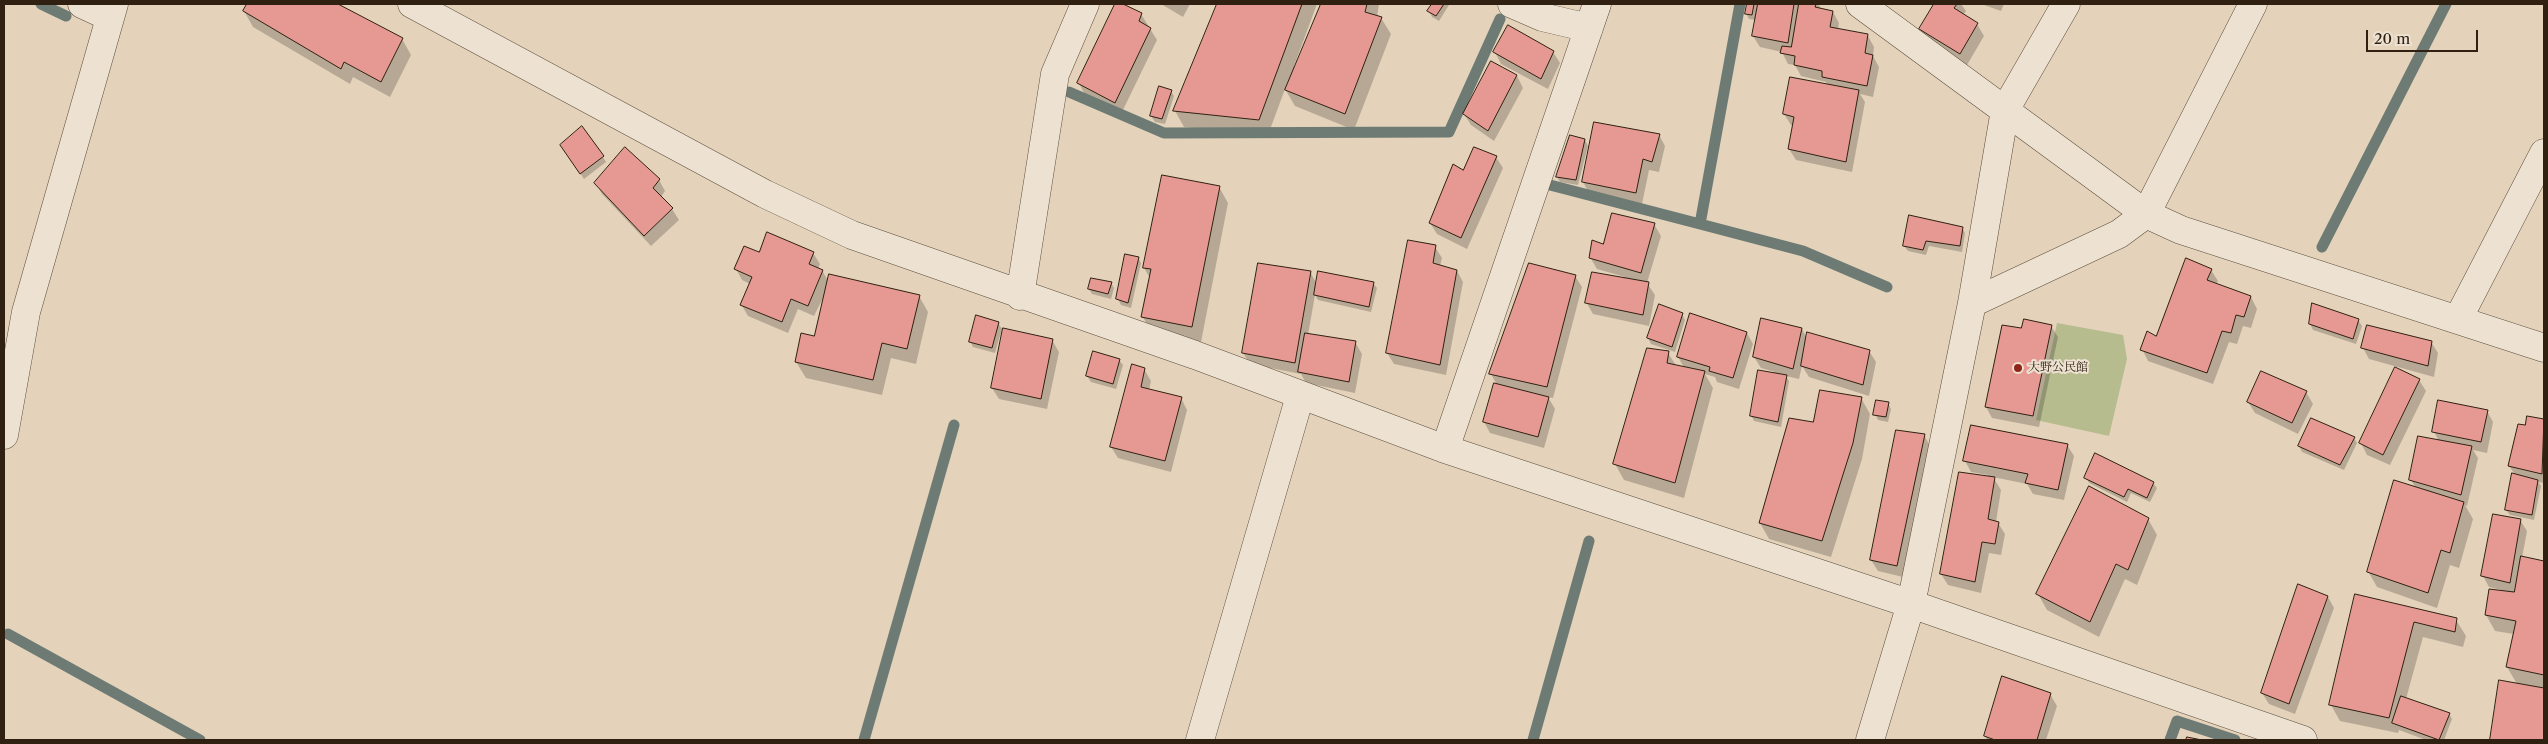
<!DOCTYPE html>
<html>
<head>
<meta charset="utf-8">
<style>
  body { margin:0 }
  #map { position:relative; width:2548px; height:744px; overflow:hidden; background:#e4d3ba; font-family:"Libre Caslon Text",serif }
  canvas { display:block }
  .frame { position:absolute; inset:0; border:5px solid #2f2012; pointer-events:none }
  .scale { position:absolute; left:2366px; top:30px; width:112px; height:22px; box-sizing:border-box; border:2px solid #2f2012; border-top:0; padding-left:6px; font-size:15px; line-height:18px; white-space:nowrap; color:#2f2012; -webkit-text-stroke:4px #ede2d2; paint-order:stroke }
</style>
</head>
<body>
<div id="map">
<canvas width="2548" height="744"></canvas>
<div class="frame"></div>
<div class="scale">20 m</div>
</div>
<script>
const ctx = document.querySelector('canvas').getContext('2d');
ctx.lineJoin = 'round';
function fill(path, color) { ctx.fillStyle = color; ctx.fill(path, 'evenodd'); }
function strokePath(path, color, width, dash) { ctx.strokeStyle = color; ctx.lineWidth = width; ctx.lineCap = dash ? 'butt' : 'round'; ctx.setLineDash(dash || []); ctx.stroke(path); }
function write(font, color, halo, rows, align = 'center') {
  ctx.font = font + ' "Libre Caslon Text","Noto Serif JP",serif'; ctx.lineWidth = 4; ctx.setLineDash([]); ctx.textBaseline = 'middle'; ctx.strokeStyle = halo; ctx.fillStyle = color; for (const [text, x, y, turn = 0] of rows) {
    ctx.save(); ctx.translate(x, y); ctx.rotate((+turn || 0) * Math.PI / 180); ctx.textAlign = isNaN(turn) ? turn : align; if (halo) ctx.strokeText(text, 0, 0); ctx.fillText(text, 0, 0); ctx.restore();
  }
}
fill(new Path2D(`
  M2057,323L2123,335L2127,359L2109,436L2036,420Z`), '#b6bc8e');
fill(new Path2D(`
  M248,4H335L402,39L411,55L390,97L353,77L350,84L253,27L244,11Z
  M1116,4L1141,14L1157,40L1121,114L1085,95L1079,83Z
  M1161,4H1190L1183,17Z
  M1218,4H1317L1294,66L1296,67L1322,4H1379L1377,17L1381,18L1391,34L1354,130L1295,106L1285,89L1268,135L1184,127L1175,111Z
  M1433,4L1449,5L1439,21L1432,17L1429,11Z
  M1748,4H1818L1822,10L1833,12L1839,23L1838,29L1868,36L1874,47L1873,56L1879,67L1873,97L1860,94L1865,102L1852,172L1796,160L1789,149L1794,126L1791,125L1784,114L1828,86L1826,82L1801,76L1795,65L1788,64L1782,52L1760,47L1753,36L1756,20L1749,19L1746,13Z
  M1936,4H1961L1966,11L1963,15L1977,24L1984,36L1967,65L1927,40L1920,29Z
  M1981,4H2004L2001,11Z
  M1495,52H1553L1560,63L1548,89L1501,64Z
  M1492,63L1517,76L1523,88L1494,141L1471,125L1464,114Z
  M1171,91L1174,96L1165,124L1155,122L1151,116Z
  M1659,135L1665,146L1659,172L1649,170L1642,204L1589,193L1583,182Z
  M1585,140L1588,146L1578,185L1560,182L1557,177Z
  M565,150L603,157L606,162L584,179Z
  M1496,157L1503,168L1467,249L1437,234L1430,223L1464,172Z
  M659,180L665,191L661,197L672,209L679,220L651,246L602,194L596,183Z
  M1219,187L1228,203L1201,342L1152,332L1142,316L1150,278L1144,268Z
  M1654,224L1661,236L1647,283L1655,295L1649,326L1593,314L1586,302L1625,277L1597,269L1590,257L1604,245Z
  M1962,228L1965,233L1962,252L1929,246L1926,255L1908,251L1904,246Z
  M1435,247L1442,258L1440,266L1457,271L1463,282L1446,375L1394,364L1387,353Z
  M813,253L820,264L818,269L822,270L828,281L919,296L928,312L916,364L891,358L882,395L806,378L796,362L815,338L825,294L814,316L798,309L788,333L748,316L741,304L750,284L742,280L736,269L760,254Z
  M1138,258L1141,263L1131,308L1121,305L1118,299Z
  M2211,270L2218,281L2216,285L2251,297L2257,309L2251,328L2243,326L2237,344L2229,342L2213,384L2148,361L2142,349L2157,338Z
  M1310,272L1317,284L1373,283L1377,288L1371,312L1318,300L1315,295L1308,335L1355,342L1362,354L1355,393L1306,383L1301,374L1250,364L1243,353Z
  M1575,276L1582,287L1553,398L1548,397L1555,409L1544,448L1490,433L1484,422L1497,385L1491,374Z
  M1111,283L1114,288L1111,299L1092,294L1089,289Z
  M1682,314L1685,320L1675,352L1651,344L1648,338Z
  M2358,320L2362,326L2356,344L2313,330L2310,324Z
  M998,323L1002,329L995,353L973,347L970,341Z
  M2051,326L2058,337L2039,427L1992,418L1986,407L2022,330Z
  M1802,329L1807,339L1869,351L1876,362L1869,396L1809,377L1802,366L1799,379L1786,376L1789,381L1781,427L1754,421L1751,415L1775,372L1761,368L1754,357Z
  M1747,333L1753,344L1739,389L1717,382L1715,377L1705,374L1713,388L1684,498L1624,480L1615,464L1668,353L1677,367L1685,369L1678,357Z
  M1052,340L1059,352L1047,409L999,399L992,388Z
  M2431,342L2438,353L2434,377L2369,359L2363,348Z
  M1119,360L1123,365L1116,389L1091,382L1087,376Z
  M1144,369L1151,381L1149,390L1181,398L1187,410L1171,472L1118,458L1111,447Z
  M2419,380L2426,391L2390,465L2367,455L2361,443Z
  M2306,392L2313,404L2298,434L2255,413L2248,402Z
  M1861,398L1870,414L1862,459L1831,557L1769,539L1760,523L1814,424Z
  M1888,403L1891,409L1888,422L1878,420L1875,414Z
  M2487,411L2493,422L2487,453L2473,450L2478,458L2467,506L2465,505L2473,519L2459,568L2450,565L2437,608L2377,587L2368,571L2416,488L2410,479L2439,441L2434,432Z
  M2528,417L2544,420V483L2538,482L2541,486L2534,520L2510,515L2506,510L2514,473L2509,466Z
  M1924,435L1930,446L1903,577L1878,571L1871,560Z
  M2354,438L2357,443L2344,470L2302,452L2299,446Z
  M2067,445L2074,456L2064,500L2033,494L2027,484L1993,477L2001,490L1996,522L1998,523L2005,534L2001,555L1989,553L1981,593L1948,585L1941,574L1988,475L1971,472L1965,461Z
  M2086,477L2153,483L2157,488L2150,502L2131,493L2127,502L2089,483Z
  M2148,519L2157,535L2137,585L2125,579L2099,637L2047,610L2038,594Z
  M2520,520L2527,531L2522,558L2544,562V740H2491L2500,681L2517,684L2507,667L2514,634L2495,631L2486,615L2501,590L2489,587L2483,576Z
  M2356,595L2456,620L2466,636L2463,647L2423,637L2406,699L2449,714L2452,719L2444,740H2426L2399,730L2398,733L2340,721L2331,705Z
  M2328,597L2334,608L2295,714L2269,704L2262,693Z
  M2050,694L2057,706L2046,740H1987L1985,736Z`), '#0003');
strokePath(new Path2D(`
  M41,4L66,16
  M1069,92L1164,133L1449,132L1500,19
  M1550,185L1700,224L1740,4
  M1700,224L1803,251L1887,287
  M2322,247L2446,4
  M8,634L200,740
  M864,740L954,425
  M1533,740L1589,541
  M2170,740L2177,721L2235,740`), '#6d7b74', 11);
const building = new Path2D(`
  M247,4H338L403,38L381,82L344,62L341,69L243,11Z
  M1115,4H1123L1142,13L1139,21L1151,28L1115,103L1077,83Z
  M1217,4H1302L1259,120L1173,111Z
  M1321,4H1367L1365,12L1382,17L1345,114L1285,90Z
  M1432,4H1444L1436,16L1427,11Z
  M1747,4H1754L1752,15L1745,14Z
  M1758,4H1794L1788,43L1752,36Z
  M1799,4H1816L1815,7L1833,11L1830,27L1868,34L1865,53L1873,55L1867,86L1822,77V71L1794,65L1795,56L1780,53L1782,46L1791,47Z
  M1934,4H1957L1954,8L1978,23L1960,54L1919,29Z
  M1508,25L1554,51L1541,79L1493,52Z
  M1491,61L1517,75L1488,131L1463,114Z
  M1790,77L1859,90L1846,162L1788,149L1794,117L1783,114Z
  M1159,86L1172,90L1162,119L1150,116Z
  M1594,122L1660,134L1652,162L1643,159L1636,193L1582,182Z
  M582,126L604,156L580,174L560,145Z
  M1570,135L1585,139L1576,180L1556,177Z
  M625,147L660,179L653,188L673,208L644,236L594,183Z
  M1474,147L1497,156L1461,238L1429,223L1453,164L1463,170Z
  M1162,175L1220,186L1192,327L1141,317L1151,269L1143,268Z
  M1612,213L1655,223L1641,273L1589,258L1592,240L1603,244Z
  M1909,215L1963,227L1960,246L1926,241L1923,250L1903,246Z
  M767,232L814,252L809,264L823,270L808,306L791,299L782,322L740,305L752,277L734,269L744,246L759,252Z
  M1408,240L1436,245L1433,263L1457,270L1440,365L1386,353Z
  M1125,254L1139,257L1128,303L1116,299Z
  M2186,258L2212,269L2207,280L2251,296L2244,317L2236,315L2231,333L2222,331L2207,373L2140,350L2147,331L2156,336Z
  M1258,263L1311,271L1295,363L1242,353Z
  M1529,263L1576,275L1547,387L1489,374Z
  M1318,271L1374,282L1369,307L1314,295Z
  M1592,272L1649,282L1643,315L1585,303Z
  M829,274L920,295L907,349L882,343L873,380L795,362L801,333L814,336Z
  M1091,278L1112,282L1108,294L1088,289Z
  M2312,303L2359,319L2353,339L2309,324Z
  M1659,304L1683,313L1672,347L1647,338Z
  M1690,313L1747,332L1733,378L1709,371L1710,367L1677,357Z
  M976,315L999,322L992,348L969,342Z
  M1761,318L1802,328L1793,369L1753,357Z
  M2024,319L2052,325L2033,416L1985,407L2002,325L2021,328Z
  M2367,325L2432,341L2428,366L2361,348Z
  M1003,328L1053,339L1041,399L991,388Z
  M1807,332L1870,350L1863,385L1801,366Z
  M1305,333L1356,341L1349,382L1298,372Z
  M1647,348L1669,351L1667,363L1705,371L1675,483L1613,464Z
  M1093,351L1120,359L1113,384L1086,376Z
  M1132,364L1145,368L1141,387L1182,397L1165,461L1110,447Z
  M2395,367L2420,379L2383,455L2359,443Z
  M1758,370L1787,375L1778,422L1750,416Z
  M2261,371L2307,391L2292,423L2247,402Z
  M1494,383L1549,397L1538,437L1483,422Z
  M1820,390L1862,397L1853,443L1822,541L1759,523L1789,418L1813,422Z
  M1876,400L1889,402L1886,417L1873,415Z
  M2438,400L2488,410L2481,442L2432,432Z
  M2527,416L2544,419L2542,474L2508,466L2518,424L2525,425Z
  M2311,418L2355,437L2340,465L2298,446Z
  M1971,425L2068,444L2058,490L2025,483L2028,474L1963,461Z
  M1896,430L1925,434L1897,566L1870,560Z
  M2418,436L2472,446L2461,495L2409,480Z
  M2095,453L2154,482L2147,498L2128,489L2124,497L2084,478Z
  M1959,472L1995,477L1988,519L1999,522L1995,544L1982,542L1975,582L1940,574Z
  M2512,473L2538,480L2532,515L2505,510Z
  M2394,480L2464,502L2450,553L2441,550L2428,593L2367,572Z
  M2089,486L2149,518L2128,570L2116,564L2090,622L2036,594Z
  M2493,514L2521,519L2510,583L2481,576Z
  M2521,556L2544,561V675L2506,667L2516,621L2485,615L2489,589L2514,592Z
  M2298,584L2328,596L2289,704L2261,693Z
  M2355,594L2457,618L2455,632L2414,622L2389,718L2329,705Z
  M2002,676L2051,693L2037,740H1995L1984,736Z
  M2499,680L2544,688V740H2490Z
  M2401,696L2450,713L2439,740L2392,723Z
  M2187,737L2202,740H2186Z`);
fill(building, '#e59992');
strokePath(building, '#2f2012', 1);
const minor = new Path2D(`
  M82,4L110,17
  M412,4L765,194L852,235L1195,355L1445,449L1911,604L2303,740
  M1512,4L1542,17L1589,28
  M1860,4L2146,214L2181,230L2544,348
  M1020,296L1055,74L1085,4
  M1972,303L2005,110L2066,4
  M2458,319L2544,153
  M4,435L26,312L114,4
  M1445,449L1597,4
  M1200,740L1300,396
  M1870,740L1911,604L1972,303L2119,234L2146,214L2253,4`);
strokePath(minor, '#5c4d3c', 29);
strokePath(minor, '#ede2d2', 28);
for (const [x, y, r, color] of [
  [2018,368,5,"#8f2418"]
]) { const dot = new Path2D(); dot.arc(x, y, r, 0, 2 * Math.PI); ctx.fillStyle = color; ctx.fill(dot); strokePath(dot, '#ede2d2', 2); }
write('12px', '#2f2012', '#ede2d2', [
  ["大野公民館",2028,368]
], 'left');
</script>
</body>
</html>
